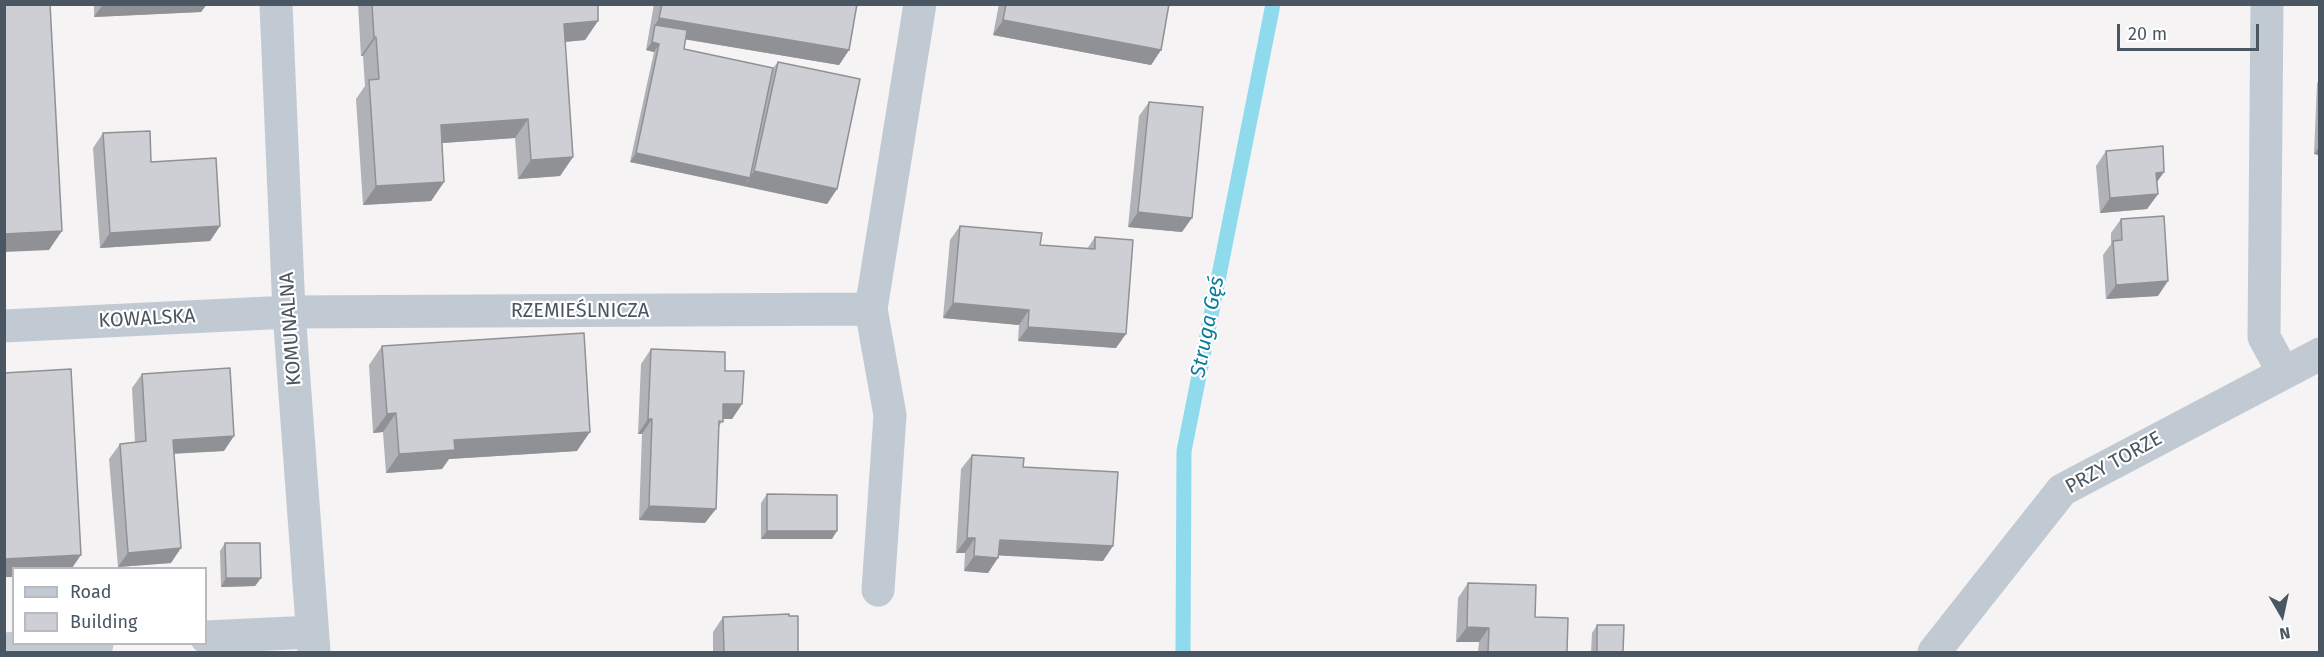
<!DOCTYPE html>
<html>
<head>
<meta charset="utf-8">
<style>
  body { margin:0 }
  #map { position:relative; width:2324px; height:657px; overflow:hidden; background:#f5f3f3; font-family:"Fira Sans",sans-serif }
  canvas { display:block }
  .frame { position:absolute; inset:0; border:6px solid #4a5661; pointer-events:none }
  .legend { position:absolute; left:12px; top:567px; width:195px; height:78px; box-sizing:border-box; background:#fff; border:2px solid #b7bbc0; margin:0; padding:8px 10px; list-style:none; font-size:18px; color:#4a5661 }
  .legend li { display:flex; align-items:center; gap:12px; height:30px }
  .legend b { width:30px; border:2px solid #b7bbc0 }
  .north { position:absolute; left:2252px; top:585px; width:60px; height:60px; -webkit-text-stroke:4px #fff; paint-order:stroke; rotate:171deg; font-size:16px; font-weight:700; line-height:24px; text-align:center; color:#4a5661 }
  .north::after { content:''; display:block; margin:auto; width:21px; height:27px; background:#4a5661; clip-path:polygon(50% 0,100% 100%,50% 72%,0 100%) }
  .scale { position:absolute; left:2117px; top:24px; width:142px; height:27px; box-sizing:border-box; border:3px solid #4a5661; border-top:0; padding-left:8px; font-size:18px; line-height:21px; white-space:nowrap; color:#4a5661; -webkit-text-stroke:4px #fff; paint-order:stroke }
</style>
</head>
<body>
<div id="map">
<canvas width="2324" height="657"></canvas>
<div class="frame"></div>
<ul class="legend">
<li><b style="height:8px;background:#c1cad2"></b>Road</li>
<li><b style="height:16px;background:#cdcfd5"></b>Building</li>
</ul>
<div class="north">N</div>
<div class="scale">20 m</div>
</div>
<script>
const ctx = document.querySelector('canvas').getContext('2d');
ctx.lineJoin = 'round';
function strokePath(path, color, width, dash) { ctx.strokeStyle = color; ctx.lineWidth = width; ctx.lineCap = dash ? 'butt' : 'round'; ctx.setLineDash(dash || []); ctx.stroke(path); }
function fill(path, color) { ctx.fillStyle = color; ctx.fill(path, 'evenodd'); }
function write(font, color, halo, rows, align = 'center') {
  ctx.font = font + ' "Fira Sans",sans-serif'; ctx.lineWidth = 4.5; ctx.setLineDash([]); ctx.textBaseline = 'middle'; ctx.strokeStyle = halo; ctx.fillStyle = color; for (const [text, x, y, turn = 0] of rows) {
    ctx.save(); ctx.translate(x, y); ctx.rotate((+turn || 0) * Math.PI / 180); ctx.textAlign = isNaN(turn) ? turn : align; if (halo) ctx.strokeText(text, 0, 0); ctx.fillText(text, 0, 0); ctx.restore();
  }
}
strokePath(new Path2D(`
  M1183,652L1184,451L1273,4`), '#90daee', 15);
strokePath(new Path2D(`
  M276,4L289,312L314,652
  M2267,4L2264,337L2283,372
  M4,326L289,312L871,309
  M878,590L890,415L871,309L920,4
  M206,637L312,632
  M4,649L97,644
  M1934,652L2062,490L2320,354`), '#c1cad2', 33);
fill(new Path2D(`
  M94,4H207L201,12L94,17Z
  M358,4H598V21L585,40L565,42L573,157L560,176L518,179L515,138L442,143L444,182L431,201L363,205L356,99L365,86L363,56H361Z
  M654,4H857L849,50L839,65L685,39L684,49L773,68L778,62L837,189L827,204L630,162L654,52L646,50Z
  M999,4H1169L1161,50L1151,65L993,35Z
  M2319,80V155L2314,154L2317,83Z
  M1149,102L1182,232L1128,227L1139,116Z
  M103,133L151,162L220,226L210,241L100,248L93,148Z
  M2106,151L2164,172L2156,183L2158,194L2147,209L2100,213L2096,166Z
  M2121,219L2158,296L2106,299L2103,255L2111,244V233Z
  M960,226L1040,245L1087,249L1095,237L1116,348L1018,341L1019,325L943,318L950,240Z
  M382,346L577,451L449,459L442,469L386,473L383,432L373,433L369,365Z
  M651,349L725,371L742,404L732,419H723L719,427L705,523L639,520L642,434H638L641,364Z
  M142,374L224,451L174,454L171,563L118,567L109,459L120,444L135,443L132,388Z
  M972,455L1023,467L1103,561L999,555L988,573L964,571L965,553H956L961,469Z
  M767,494L832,539H761V503Z
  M225,543L261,578L255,586L221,587L220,551Z
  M1468,583L1535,617L1567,652H1478L1479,642H1456L1458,598Z
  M723,617L798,652H713V632Z
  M1597,625L1623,652H1591L1592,633Z`), '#b0b2b7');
fill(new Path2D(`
  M103,4H207L201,12L94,17Z
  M659,18L849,50L839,65L653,34L655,25Z
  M1003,20L1161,50L1151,65L993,35Z
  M598,21L585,40L551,43L564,24Z
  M374,37H376L363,56H361Z
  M652,42L659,44L654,52L646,50Z
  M528,119L515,138L427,144L441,125Z
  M2319,147V155L2314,154Z
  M636,153L750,178L744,186L630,162Z
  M573,157L560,176L518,179L531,160Z
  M754,171L837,189L827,204L744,186Z
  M2164,172L2154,186L2156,173Z
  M444,182L431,201L363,205L376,186Z
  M2158,194L2147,209L2100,213L2110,198Z
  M1138,212L1192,218L1182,232L1128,227Z
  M220,226L210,241L100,248L110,233Z
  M62,231L49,250L4,252V234Z
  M2168,281L2158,296L2106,299L2116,285Z
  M953,303L1029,310L1019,325L943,318Z
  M1028,327L1126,334L1116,348L1018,341Z
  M723,404H742L732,419H713Z
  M396,413L383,432L373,433L387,414Z
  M648,419H652L642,434H638Z
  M590,432L577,451L449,459L442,469L386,473L399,454L454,440Z
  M234,436L224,451L162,454L173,440Z
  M649,506L716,509L705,523L639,520Z
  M767,531H837L832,539H761Z
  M967,538H975L965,553H956Z
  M1000,540L1113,546L1103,561L990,555Z
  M181,548L171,563L118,567L128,553Z
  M81,555L72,568H14V577H4V559Z
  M974,556L998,558L988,573L964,571Z
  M226,578H261L255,586L221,587Z
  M1467,627L1489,628L1479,642H1456Z`), '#909195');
const building = new Path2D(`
  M4,4H50L62,231L4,234Z
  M372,4H598V21L564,24L573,157L531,160L528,119L441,125L444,182L376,186L369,80L379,79L376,37H374Z
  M662,4H857L849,50L659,18Z
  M1006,4H1169L1161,50L1003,20Z
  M655,25L687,30L684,49L773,68L750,178L636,153L659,44L652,42Z
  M778,62L860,79L837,189L754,171Z
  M1149,102L1203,107L1192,218L1138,212Z
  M150,131L151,162L216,158L220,226L110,233L103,133Z
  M2163,146L2164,172L2156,173L2158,194L2110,198L2106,151Z
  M2164,216L2168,281L2116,285L2113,241L2122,240L2121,219Z
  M960,226L1042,233L1040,245L1095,249V237L1133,240L1126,334L1028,327L1029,310L953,303Z
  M584,333L590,432L454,440L455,450L399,454L396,413L387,414L382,346Z
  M651,349L725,352V371H744L742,404H723V422L719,421L716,509L649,506L652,419H648Z
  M230,368L234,436L173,440L181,548L128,553L120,444L146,441L142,374Z
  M71,369L81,555L4,559V373Z
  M972,455L1024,458L1023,467L1118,472L1113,546L1000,540L998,558L974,556L975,538H967Z
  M767,494L837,495V531H767Z
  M225,543H260L261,578H226Z
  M1468,583L1536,585L1535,617L1568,618L1567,652H1488L1489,628L1467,627Z
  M789,614V616H798V652H724L723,617Z
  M1597,625H1624L1623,652H1597Z`);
fill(building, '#cdcfd5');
strokePath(building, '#909195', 1.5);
write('20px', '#4a5661', '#fff', [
  ["RZEMIEŚLNICZA",580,311],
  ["KOWALSKA",147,319,-3],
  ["KOMUNALNA",291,329,-94],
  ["PRZY TORZE",2114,463,-29]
]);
write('italic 21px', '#0c7c9b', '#fff', [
  ["Struga Gęś",1208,327,-79]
]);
</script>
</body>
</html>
